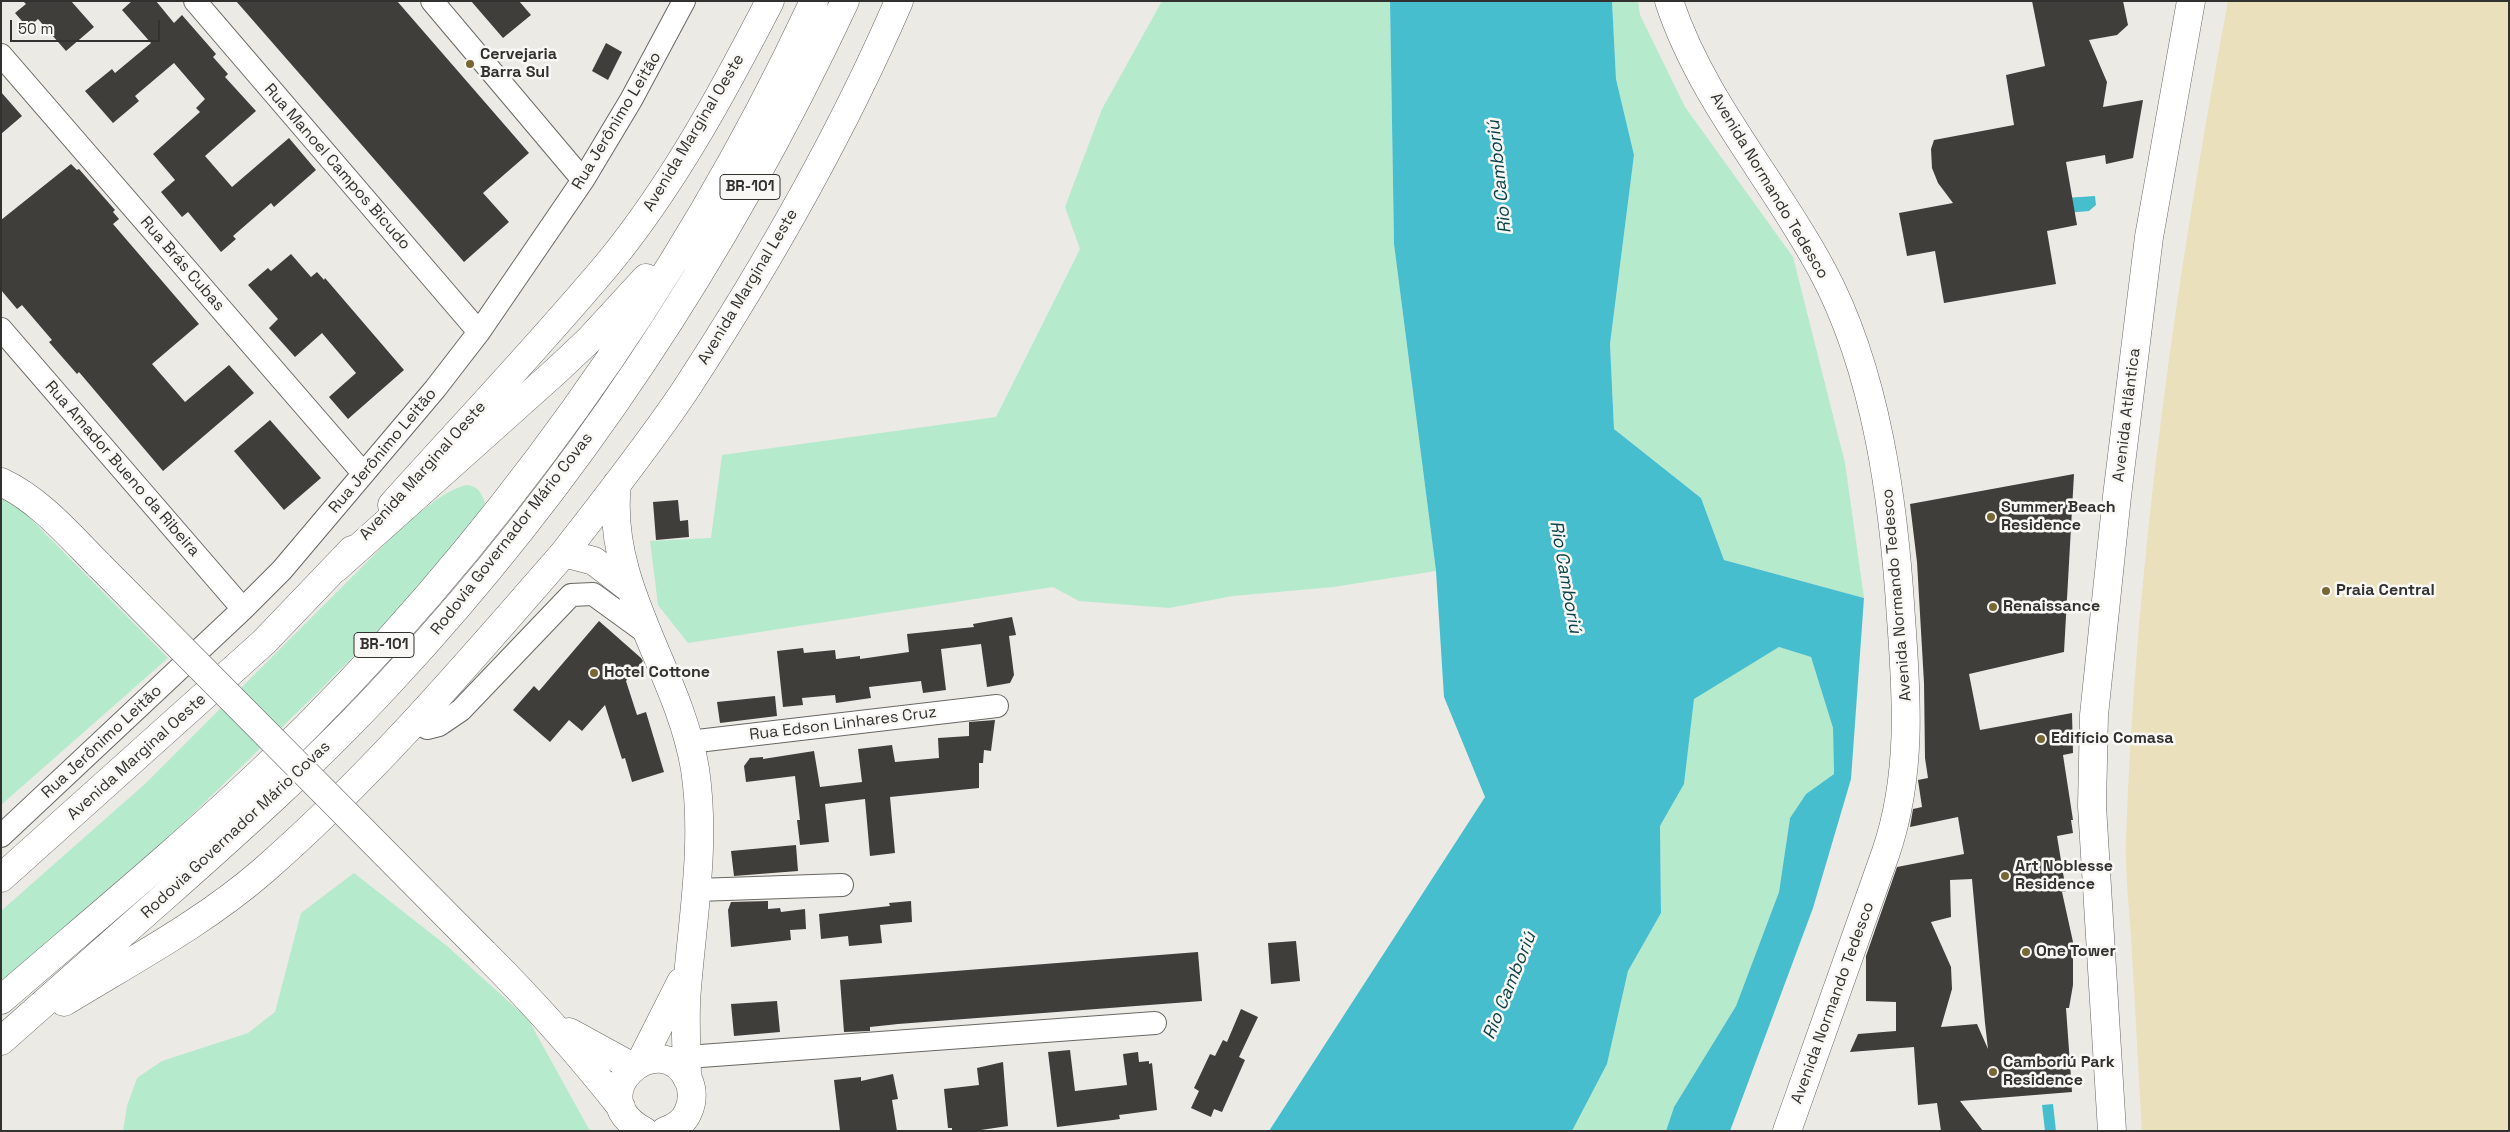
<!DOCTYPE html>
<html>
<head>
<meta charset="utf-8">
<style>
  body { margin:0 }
  #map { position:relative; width:2510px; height:1132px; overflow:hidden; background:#ebeae5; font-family:"Space Grotesk",sans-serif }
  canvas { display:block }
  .frame { position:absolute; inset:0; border:2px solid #31312f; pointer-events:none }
  .scale { position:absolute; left:10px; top:20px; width:150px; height:22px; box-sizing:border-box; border:2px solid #31312f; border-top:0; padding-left:6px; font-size:15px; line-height:18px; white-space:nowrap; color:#31312f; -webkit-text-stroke:4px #f9f7f3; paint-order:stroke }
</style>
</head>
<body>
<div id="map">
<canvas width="2510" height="1132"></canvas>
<div class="frame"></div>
<div class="scale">50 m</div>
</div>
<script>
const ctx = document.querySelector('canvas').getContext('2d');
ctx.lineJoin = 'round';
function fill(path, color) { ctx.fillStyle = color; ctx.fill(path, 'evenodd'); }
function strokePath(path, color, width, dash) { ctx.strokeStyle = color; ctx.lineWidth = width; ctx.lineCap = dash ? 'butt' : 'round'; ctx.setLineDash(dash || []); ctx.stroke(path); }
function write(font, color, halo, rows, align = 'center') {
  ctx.font = font + ' "Space Grotesk",sans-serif'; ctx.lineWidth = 5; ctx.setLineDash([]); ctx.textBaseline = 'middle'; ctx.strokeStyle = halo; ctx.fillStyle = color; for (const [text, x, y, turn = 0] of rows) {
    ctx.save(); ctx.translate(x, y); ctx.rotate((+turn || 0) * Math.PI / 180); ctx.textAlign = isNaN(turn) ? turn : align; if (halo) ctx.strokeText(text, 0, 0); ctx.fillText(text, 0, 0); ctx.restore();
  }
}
fill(new Path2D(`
  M1162,1H1390L1394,244L1436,571L1333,587L1233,596L1169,608L1079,601L1053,587L688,643L658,605L650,541L711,538L722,455L996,417L1080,249L1065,207L1102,109Z
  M1612,1H1638L1640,15L1685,107L1793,257L1845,463L1864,598L1724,560L1701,498L1614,429L1610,344L1634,155L1616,79Z
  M466,485C478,486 481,492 485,503L474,521L409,600L314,696L170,836L1,982V911L146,783L397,532C418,515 439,493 466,485Z
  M1,498L26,514L168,658L1,805Z
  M1779,647L1811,657L1833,728L1834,774L1806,794L1790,818L1779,892L1736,1006L1674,1107L1666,1131H1572L1607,1064L1628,971L1661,913L1660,826L1684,784L1694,698Z
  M354,873L447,946L528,1019L590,1131H123L127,1106L137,1078L162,1061L248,1033L275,1012L301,913Z`), '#b5eacd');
fill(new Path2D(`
  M2228,1H2509V1131H2142C2138,1066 2135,1001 2131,937C2129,905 2125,872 2126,840C2136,558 2176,278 2228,1Z`), '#eae0bb');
fill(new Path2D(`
  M1390,1H1612L1616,79L1634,155L1610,344L1614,429L1701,498L1724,560L1864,598L1851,779L1813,908L1730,1131H1666L1674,1107L1736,1006L1779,892L1790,818L1806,794L1834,774L1833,728L1811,657L1779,647L1694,699L1684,784L1660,826L1661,913L1628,971L1607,1064L1572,1131H1269L1485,797L1444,697L1436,571L1394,244Z
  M2095,196L2096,205L2089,211L2066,213L2065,198Z
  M2053,1104L2056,1131H2045L2042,1105Z`), '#47bece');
fill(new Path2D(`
  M23,1H71L94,27L66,51L38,19L28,28L15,13L26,4Z
  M132,1H156L174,23L182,15L216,54L213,57L228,74L225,77L256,111L205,156L232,187L289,138L316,170L274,207L271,203L233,236L236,239L221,252L188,212L182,217L161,192L175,180L153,154L200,112L196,108L205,99L174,63L135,96L139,101L113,123L85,91L112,69L115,73L151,43L122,10Z
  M236,1H397L529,153L483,193L509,222L464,262Z
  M471,1H519L531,15L503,38Z
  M2032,1H2123L2128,25L2117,35L2089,40L2107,82L2103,107L2143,100L2133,158L2106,164L2105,155L2066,162L2077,225L2047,231L2056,284L1944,303L1935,251L1907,256L1899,213L1953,203L1938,183L1932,168L1931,149L1934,140L2014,125L2006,75L2045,66Z
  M606,43L622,52L608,80L592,71Z
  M1,92L22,116L1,134Z
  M71,164L77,170L79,169L115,210L113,212L119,219L113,224L199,324L152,364L185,402L229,365L254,393L163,471L79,372L77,374L49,342L52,340L22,305L17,309L1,290V220Z
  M291,254L311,277L317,272L324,280L325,278L404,370L348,419L329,397L356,373L322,333L295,357L269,328L278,319L248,285L268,268L271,271Z
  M270,420L321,478L284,510L234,451Z
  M2074,474L2064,652L1969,674L1980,730L2072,713L2073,753L2063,755L2073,820H2071L2073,833L2057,836L2066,891L2062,892L2073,942V985L2069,1008H2066L2072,1092L1960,1101L1983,1131H1941L1937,1103L1918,1105L1914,1047L1850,1052L1858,1034L1896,1031V1002L1866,1001V956L1897,867L1964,854L1958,817L1910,827L1913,809L1922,807L1918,780L1928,778L1925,758L1924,683L1917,562L1910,504ZM1972,879L1985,1023L1988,1049L1977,1024L1941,1027L1952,989L1951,967L1931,922L1951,917L1950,880Z
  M678,500L680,521L688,520L689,537L656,540L653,502Z
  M1012,617L1016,635L1009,636L1014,675L1010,683L987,687L981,644L941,649L946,690L923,693L921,681L869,687L871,698L836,703L835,695L802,698L803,705L783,707L777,651L803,648L804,653L835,650L836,659L860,656V659L909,652L907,634L974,627L973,624Z
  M599,621L641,658L643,661L626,681L637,715L646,712L664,772L632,782L625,758L622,759L605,705L582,731L569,720L550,742L513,710L534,686L539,691Z
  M775,696L777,716L720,723L717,702Z
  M995,720L991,751L984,750L983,763H979V788L890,797L895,853L870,856L865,799L825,804L829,842L800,845L797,820H800L795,776L746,782L744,766L750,758L763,757V759L814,751L820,787L862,782L858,749L892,745L895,762L939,758L938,738L969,736V722Z
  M796,845L798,871L734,876L731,851Z
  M768,901V909L780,908L781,912L805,909L806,929L790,930L791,940L731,947L728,910L731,902Z
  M911,901L912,922L880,925L882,943L849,946L848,936L821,939L819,914L890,906L889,903Z
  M1296,941L1300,981L1271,984L1268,943Z
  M1198,952L1202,1001L898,1024L870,1027V1031L844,1032L840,980Z
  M777,1001L780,1032L734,1036L731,1004Z
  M1241,1009L1258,1017L1239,1057L1245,1060L1222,1112L1214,1109L1211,1117L1191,1108L1199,1091L1194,1088L1210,1054L1215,1056L1223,1040L1227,1042Z
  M1070,1050L1075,1091L1127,1085L1123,1054L1138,1052L1139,1062L1149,1061V1064L1152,1063L1157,1110L1119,1115L1120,1119L1113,1120L1057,1127L1048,1052Z
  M1003,1062L1008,1126L974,1131H952V1128H948L944,1089L979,1085L977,1068Z
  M893,1074L898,1099L892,1100L897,1131H840L834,1080L861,1077V1081Z`), '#403e3b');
const minor = new Path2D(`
  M195,1L479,332
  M432,1L583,180
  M1,55L363,473
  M1,329L243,609
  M414,720L427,728L439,725L461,710L571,595L593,594L648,634
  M689,742L997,706
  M1,836L243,609L282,570L435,389L479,332L583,180L631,100L684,1
  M697,890L842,885
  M687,1057L1155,1023`);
const major = new Path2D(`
  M1669,1C1701,99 1774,180 1822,270C1877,372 1894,504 1901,618C1907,698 1912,775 1886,852L1787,1131
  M1,482C40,500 70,536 100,566
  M617,484C605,586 679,671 695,769C706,842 693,915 687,988C684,1018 687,1048 687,1078
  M392,505C464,425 538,347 607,265C673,185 723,92 770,1
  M629,588L594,561L564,553C605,500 647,447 684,392C765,268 840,138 899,1
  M1,878L264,642L352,550
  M484,953C533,1002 578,1052 621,1107
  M569,1032L633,1067
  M640,1063L681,982
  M644,1131C577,1095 660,1024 688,1079C693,1089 693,1102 688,1112C684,1122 674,1128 665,1131
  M2112,1131L2092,806L2094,715L2117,496L2149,237L2191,1`);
const highway = new Path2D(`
  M336,568L555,372L589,340L646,278
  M1,1000C90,923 181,848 266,767C491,550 682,285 814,1
  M64,1002C131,961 203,923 263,871C373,775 469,662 564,553
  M1,1041C56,993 110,945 164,897C242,828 320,758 390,682C577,481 729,249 845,1`);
strokePath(minor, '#686763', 24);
strokePath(major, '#686763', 29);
strokePath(highway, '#686763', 29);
strokePath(minor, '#fff', 22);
strokePath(major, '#fff', 28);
strokePath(highway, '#fff', 28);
const majorBridge = new Path2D(`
  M100,566L484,953`);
strokePath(majorBridge, '#686763', 29, []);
strokePath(majorBridge, '#fff', 28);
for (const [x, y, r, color] of [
  [470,64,5,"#766735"],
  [1991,517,5,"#766735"],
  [2326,591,5,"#766735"],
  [1993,607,5,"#766735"],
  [594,673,5,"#766735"],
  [2041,739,5,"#766735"],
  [2005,876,5,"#766735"],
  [2026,952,5,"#766735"],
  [1993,1072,5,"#766735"]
]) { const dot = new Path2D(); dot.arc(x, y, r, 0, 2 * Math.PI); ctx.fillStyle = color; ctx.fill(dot); strokePath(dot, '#f9f7f3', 2); }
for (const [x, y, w] of [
  [750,187,60],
  [384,645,60]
]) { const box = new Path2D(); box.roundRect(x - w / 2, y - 12.5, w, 25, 4); ctx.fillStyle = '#f9f7f3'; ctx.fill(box); strokePath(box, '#31312f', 1); }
write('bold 15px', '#31312f', null, [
  ["BR-101",750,187],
  ["BR-101",384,645]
]);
write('bold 16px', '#31312f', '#f9f7f3', [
  ["Cervejaria",480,55],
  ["Barra Sul",480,73],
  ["Summer Beach",2001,508],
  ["Residence",2001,526],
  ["Praia Central",2336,591],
  ["Renaissance",2003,607],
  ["Hotel Cottone",604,673],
  ["Edifício Comasa",2051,739],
  ["Art Noblesse",2015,867],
  ["Residence",2015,885],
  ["One Tower",2036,952],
  ["Camboriú Park",2003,1063],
  ["Residence",2003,1081]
], 'left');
write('16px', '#31312f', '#f9f7f3', [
  ["Rua Jerônimo Leitão",617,121,-59],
  ["Avenida Marginal Oeste",694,133,-59],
  ["Rua Manoel Campos Bicudo",337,167,49],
  ["Avenida Normando Tedesco",1769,186,59],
  ["Rua Brás Cubas",182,264,49],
  ["Avenida Marginal Leste",748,287,-59],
  ["Avenida Atlântica",2127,415,-83],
  ["Rua Jerônimo Leitão",383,451,-50],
  ["Rua Amador Bueno da Ribeira",122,469,49],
  ["Avenida Marginal Oeste",423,471,-48],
  ["Rodovia Governador Mário Covas",512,534,-52],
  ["Avenida Normando Tedesco",1897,595,-95],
  ["Rua Edson Linhares Cruz",843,724,-7],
  ["Rua Jerônimo Leitão",102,742,-43],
  ["Avenida Marginal Oeste",137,757,-42],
  ["Rodovia Governador Mário Covas",236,830,-43],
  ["Avenida Normando Tedesco",1833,1003,-70]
]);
write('italic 18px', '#0b4249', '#f9f7f3', [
  ["Rio Camboriú",1500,177,-96],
  ["Rio Camboriú",1565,577,80],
  ["Rio Camboriú",1510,986,-68]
]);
</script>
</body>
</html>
